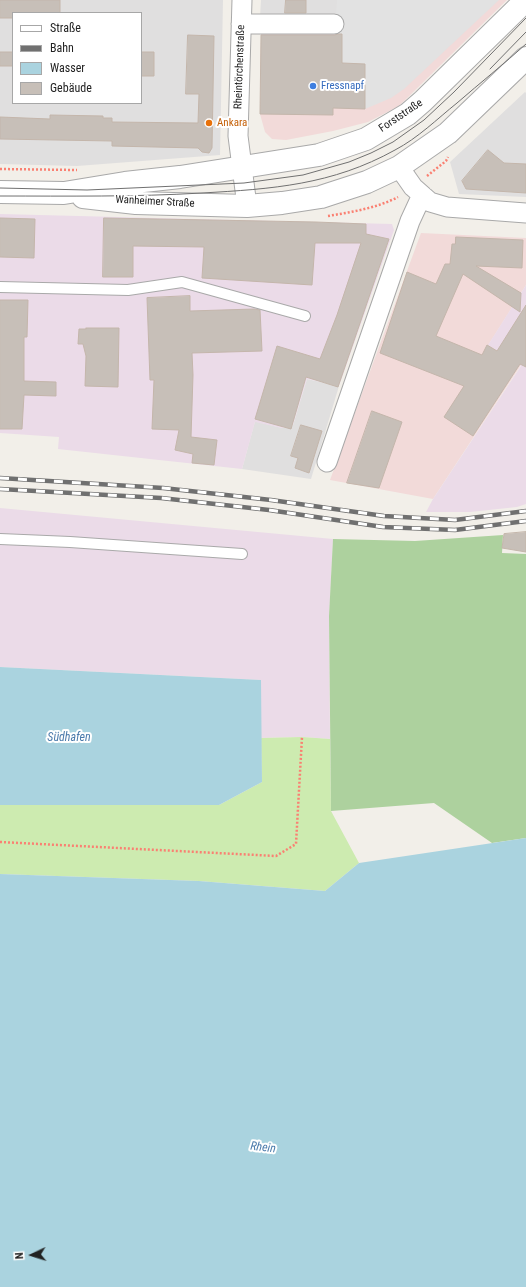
<!DOCTYPE html>
<html>
<head>
<meta charset="utf-8">
<style>
  body { margin:0 }
  #map { position:relative; width:526px; height:1287px; overflow:hidden; background:#f2efe9; font-family:"Roboto Condensed",sans-serif }
  canvas { display:block }
  .legend { position:absolute; left:12px; top:12px; width:130px; height:92px; box-sizing:border-box; background:#fff; border:1px solid #a7a7a7; margin:0; padding:5px 7px; list-style:none; font-size:12px; color:#222 }
  .legend li { display:flex; align-items:center; gap:8px; height:20px }
  .legend b { width:20px; border:1px solid #a7a7a7 }
  .north { position:absolute; left:12px; top:1235px; width:40px; height:40px; -webkit-text-stroke:3px #fff; paint-order:stroke; rotate:266deg; font-size:11px; font-weight:700; line-height:16px; text-align:center; color:#222 }
  .north::after { content:''; display:block; margin:auto; width:14px; height:18px; background:#222; clip-path:polygon(50% 0,100% 100%,50% 72%,0 100%) }
</style>
</head>
<body>
<div id="map">
<canvas width="526" height="1287"></canvas>
<ul class="legend">
<li><b style="height:5px;background:#fff"></b>Straße</li>
<li><b style="height:5px;background:#707070"></b>Bahn</li>
<li><b style="height:11px;background:#aad3df"></b>Wasser</li>
<li><b style="height:11px;background:#c7bfb8"></b>Gebäude</li>
</ul>
<div class="north">N</div>
</div>
<script>
const ctx = document.querySelector('canvas').getContext('2d');
ctx.lineJoin = 'round';
function fill(path, color) { ctx.fillStyle = color; ctx.fill(path, 'evenodd'); }
function strokePath(path, color, width, dash) { ctx.strokeStyle = color; ctx.lineWidth = width; ctx.lineCap = dash ? 'butt' : 'round'; ctx.setLineDash(dash || []); ctx.stroke(path); }
function write(font, color, halo, rows, align = 'center') {
  ctx.font = font + ' "Roboto Condensed",sans-serif'; ctx.lineWidth = 4; ctx.setLineDash([]); ctx.textBaseline = 'middle'; ctx.strokeStyle = halo; ctx.fillStyle = color; for (const [text, x, y, turn = 0] of rows) {
    ctx.save(); ctx.translate(x, y); ctx.rotate((+turn || 0) * Math.PI / 180); ctx.textAlign = isNaN(turn) ? turn : align; if (halo) ctx.strokeText(text, 0, 0); ctx.fillText(text, 0, 0); ctx.restore();
  }
}
fill(new Path2D(`
  M0,0H223L220,155L77,166L0,164ZM13,13H141V103H13Z
  M261,0H337V17H260Z
  M525,92L526,93V197L459,194L450,162Z
  M307,379L339,386L311,479L242,469L255,421L282,428L293,425Z`), '#e0dfdf');
fill(new Path2D(`
  M337,0H507L399,106L368,122L333,131L286,140L272,139L265,132L260,114L261,33L337,17Z
  M421,233L526,238V285L489,344L521,365L433,499L330,480Z`), '#f2dad9');
fill(new Path2D(`
  M0,214L392,224L394,230L339,386L307,379L293,425L282,428L255,422L242,469L58,449L59,437L0,433Z
  M526,285V504L517,507L470,512H426L433,499L521,366L488,345Z
  M0,508L333,539L329,620L330,739L302,737L261,738V680L0,667Z`), '#ebdbe8');
fill(new Path2D(`
  M302,737L330,739L331,811L359,863L325,891L199,881L0,874V805H219L262,782L261,738Z`), '#cdebb0');
fill(new Path2D(`
  M503,535L502,553L526,554V838L492,843L434,803L331,811L329,616L333,539L415,541Z`), '#add19e');
fill(new Path2D(`
  M337,0H499L404,89L391,98L365,109V64L342,63V34H335Z`), '#e2e2e2');
fill(new Path2D(`
  M0,667L261,680L262,782L219,805H0Z
  M526,838V1287H0V874L199,881L325,891L359,863Z`), '#aad3df');
const building = new Path2D(`
  M0,0H60V13H13V18H0Z
  M286,0H306V13H285Z
  M339,34H342V63L365,64V109L333,108V115L260,114L261,35H334Z
  M188,35L214,36L212,148L209,153L202,152L198,148L112,146V141L0,139V117L50,119V115L103,116V118H112V122L198,123L199,94H186Z
  M0,52H13V66H0Z
  M141,52H154V76H141Z
  M488,150L504,163L526,164V193L466,189L462,181Z
  M0,218L35,219L34,258L0,257Z
  M104,218L316,222L366,224V234L389,239L338,387L306,377L291,429L255,419L277,346L320,359L337,315L361,243H315L312,285L202,278L204,247L133,246V277H103Z
  M456,237L523,240L522,268L476,266L521,293L520,312L463,274L436,336L482,355L487,345L497,351L526,305V367L520,364L473,436L444,417L464,386L380,353L407,272L436,284L445,264H450L452,244H455Z
  M190,296V311L254,309L260,310L262,351L192,353L193,375L191,437L217,440L214,465L192,463L193,454L175,450L179,430L152,429L154,380H150L147,298Z
  M0,300H28L27,337H24V381L56,382V396L24,395L22,429H0Z
  M86,328H119L118,387L85,386L86,356L83,344H78L79,329H86Z
  M372,411L402,422L379,488L347,483Z
  M301,425L322,431L309,473L295,468L298,458L291,456Z
  M526,532V552L502,548L504,534Z`);
fill(building, '#c7bfb8');
strokePath(building, '#c4b6ab', 1);
const service = new Path2D(`
  M0,287L128,290L182,282L305,316
  M0,539L70,542L242,554`);
const minor = new Path2D(`
  M242,0L238,136L247,206
  M241,24H334
  M399,167L413,187L430,202L447,207L526,213
  M327,462L410,221L422,195`);
const tertiary = new Path2D(`
  M0,192L64,193L125,183L180,177L319,155L366,139L408,114L423,101L526,0
  M83,197L136,203L247,206L282,203L321,197L330,194L367,182L399,167L448,133L526,58`);
strokePath(service, '#a9a9a9', 12);
strokePath(minor, '#a9a9a9', 21);
strokePath(tertiary, '#a9a9a9', 24);
strokePath(new Path2D(`
  M0,169L77,170
  M427,176L446,161L448,157
  M328,216C352,212 377,208 398,197
  M0,842L276,856L296,844L302,737`), '#fa8072', 2.5, [2, 2]);
strokePath(service, '#fff', 10);
strokePath(minor, '#fff', 19);
strokePath(tertiary, '#fff', 22);
strokePath(new Path2D(`
  M490,69L526,32
  M0,188L87,190L244,183L303,175L349,162L371,153L393,142L424,120L454,92L526,18
  M0,196C68,196 135,197 202,193C272,189 332,185 395,150C418,138 437,119 457,103C480,83 504,64 526,44`), '#707070', 1);
const rail = new Path2D(`
  M0,478L163,488L271,500L384,516L455,520L526,511
  M0,489L161,498L269,510L383,527L455,530L526,521`);
strokePath(rail, '#707070', 4.5);
strokePath(rail, '#fff', 3, [9]);
for (const [x, y, r, color] of [
  [313,86,4,"#3f7fe0"],
  [209,123,4,"#e8710a"]
]) { const dot = new Path2D(); dot.arc(x, y, r, 0, 2 * Math.PI); ctx.fillStyle = color; ctx.fill(dot); strokePath(dot, '#fff', 1.5); }
write('11px', '#222', '#fff', [
  ["Rheintörchenstraße",240,67,-88],
  ["Forststraße",401,116,-34],
  ["Wanheimer Straße",155,202,3]
]);
write('11px', '#366cbe', '#fff', [
  ["Fressnapf",321,86]
], 'left');
write('11px', '#c56008', '#fff', [
  ["Ankara",217,123]
], 'left');
write('italic 12px', '#4a7aab', '#fff', [
  ["Südhafen",69,738],
  ["Rhein",263,1148,7]
]);
</script>
</body>
</html>
